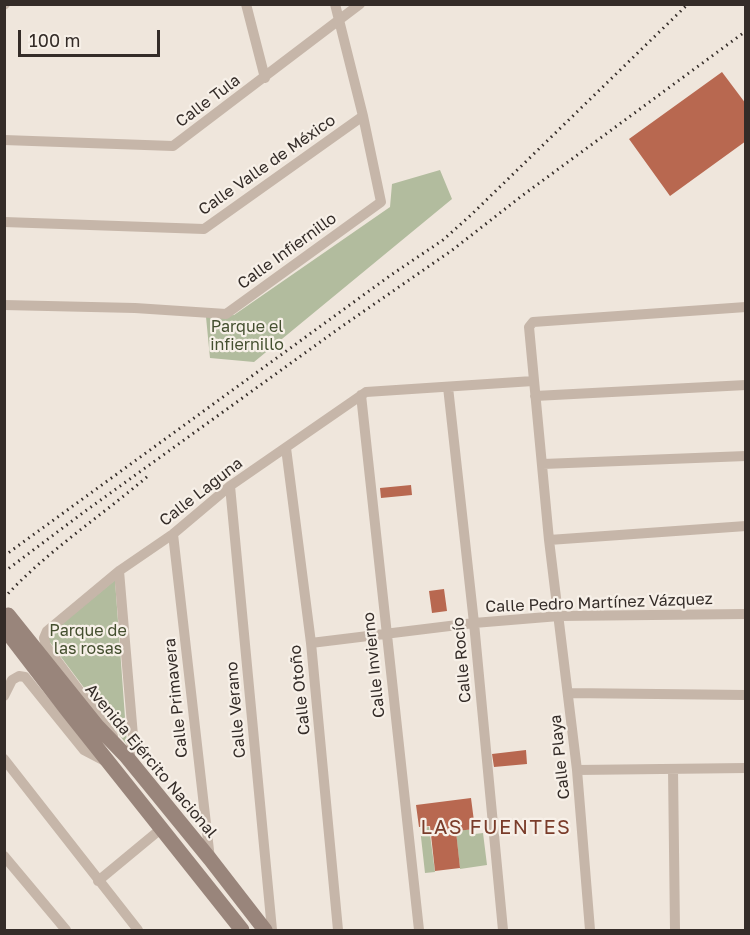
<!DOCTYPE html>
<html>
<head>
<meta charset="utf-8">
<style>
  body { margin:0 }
  #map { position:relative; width:750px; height:935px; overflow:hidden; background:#efe6dc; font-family:"Golos Text",sans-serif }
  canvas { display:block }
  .frame { position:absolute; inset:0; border:6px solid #342c28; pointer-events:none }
  .scale { position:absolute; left:18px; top:30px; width:142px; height:27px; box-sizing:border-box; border:3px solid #342c28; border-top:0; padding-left:8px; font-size:18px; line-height:21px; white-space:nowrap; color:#342c28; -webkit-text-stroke:4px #f7f0e8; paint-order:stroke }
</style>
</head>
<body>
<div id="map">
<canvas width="750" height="935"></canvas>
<div class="frame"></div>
<div class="scale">100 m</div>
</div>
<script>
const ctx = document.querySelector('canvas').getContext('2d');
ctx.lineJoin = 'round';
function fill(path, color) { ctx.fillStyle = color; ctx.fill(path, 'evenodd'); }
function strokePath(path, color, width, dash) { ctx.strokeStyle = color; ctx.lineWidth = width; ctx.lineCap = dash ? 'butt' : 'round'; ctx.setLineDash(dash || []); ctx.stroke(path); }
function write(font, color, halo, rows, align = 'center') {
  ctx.font = font + ' "Golos Text",sans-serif'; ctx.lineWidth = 4.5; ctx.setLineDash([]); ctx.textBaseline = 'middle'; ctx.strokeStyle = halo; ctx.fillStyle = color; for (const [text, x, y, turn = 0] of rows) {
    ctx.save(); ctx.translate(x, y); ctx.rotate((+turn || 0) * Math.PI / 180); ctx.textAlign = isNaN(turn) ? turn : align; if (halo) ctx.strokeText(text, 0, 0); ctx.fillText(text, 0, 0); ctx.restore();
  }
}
fill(new Path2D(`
  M440,170L452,199L254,362L210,358L206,317L234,315L390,207L392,184Z
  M115,580L127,745L46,637Z
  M429,827L435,872L425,873L420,828Z
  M474,829L475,834L483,833L487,865L460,869L456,831Z`), '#b2bc9e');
fill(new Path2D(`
  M722,72L746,104V141L670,196L629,139Z
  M411,485L412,495L381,498L380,488Z
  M444,589L447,611L432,613L429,591Z
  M526,750L527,764L494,767L492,754Z
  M471,798L475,829L456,831L460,868L435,871L430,826L419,827L416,805Z`), '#b86850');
strokePath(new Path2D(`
  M246,4L265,78
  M4,5L5,4
  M4,140L173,146L360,4
  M4,222L204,229L363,116
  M4,305L135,308L226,314L381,202L363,116L335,4
  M448,387L474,623L503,930
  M361,395L419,930
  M535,396L746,385
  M286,448L311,643L338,930
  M543,464L746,456
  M230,486L272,930
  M173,534L210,859
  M549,540L746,526
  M119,571L133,736L129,760
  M311,643L474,623L559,616L746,614
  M568,693L746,695
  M4,696L12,680L19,676L25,677L84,750L103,760
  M113,736L46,646L44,638L47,631L119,571L173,534L230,486L366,392L533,381
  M4,759L138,930
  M673,769L675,930
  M577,770L746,768
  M4,856L66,930
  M98,881L162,828
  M590,930L577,770L549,540L529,327L533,322L746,307`), '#c6b6a9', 10);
strokePath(new Path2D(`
  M8,615L97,726L126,756L210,859L265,930
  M4,628L67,710L242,930`), '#99857b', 15);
strokePath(new Path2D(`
  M4,556L391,275L443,240L472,214L688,4
  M4,572L84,512L341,327L451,251L523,195L746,31
  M4,598C47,551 100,517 148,476`), '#342c28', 3, [1.5, 4.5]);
write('16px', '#342c28', '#f7f0e8', [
  ["Calle Tula",208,101,-37],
  ["Calle Valle de México",267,165,-35],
  ["Calle Infiernillo",287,251,-36],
  ["Calle Laguna",201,492,-38],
  ["Calle Pedro Martínez Vázquez",599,603,-2],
  ["Calle Rocío",462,660,-95],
  ["Calle Invierno",374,665,-96],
  ["Calle Otoño",300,690,-96],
  ["Calle Primavera",176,698,-96],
  ["Calle Verano",236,710,-95],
  ["Calle Playa",560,757,-96],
  ["Avenida Ejército Nacional",151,761,50]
]);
write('16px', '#444f2f', '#f7f0e8', [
  ["Parque el",247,327],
  ["infiernillo",247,345],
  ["Parque de",88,631],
  ["las rosas",88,649]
]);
ctx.letterSpacing = '1.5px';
write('20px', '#7a3c2a', '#f7f0e8', [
  ["LAS FUENTES",496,828]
]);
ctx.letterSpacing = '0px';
</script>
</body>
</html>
